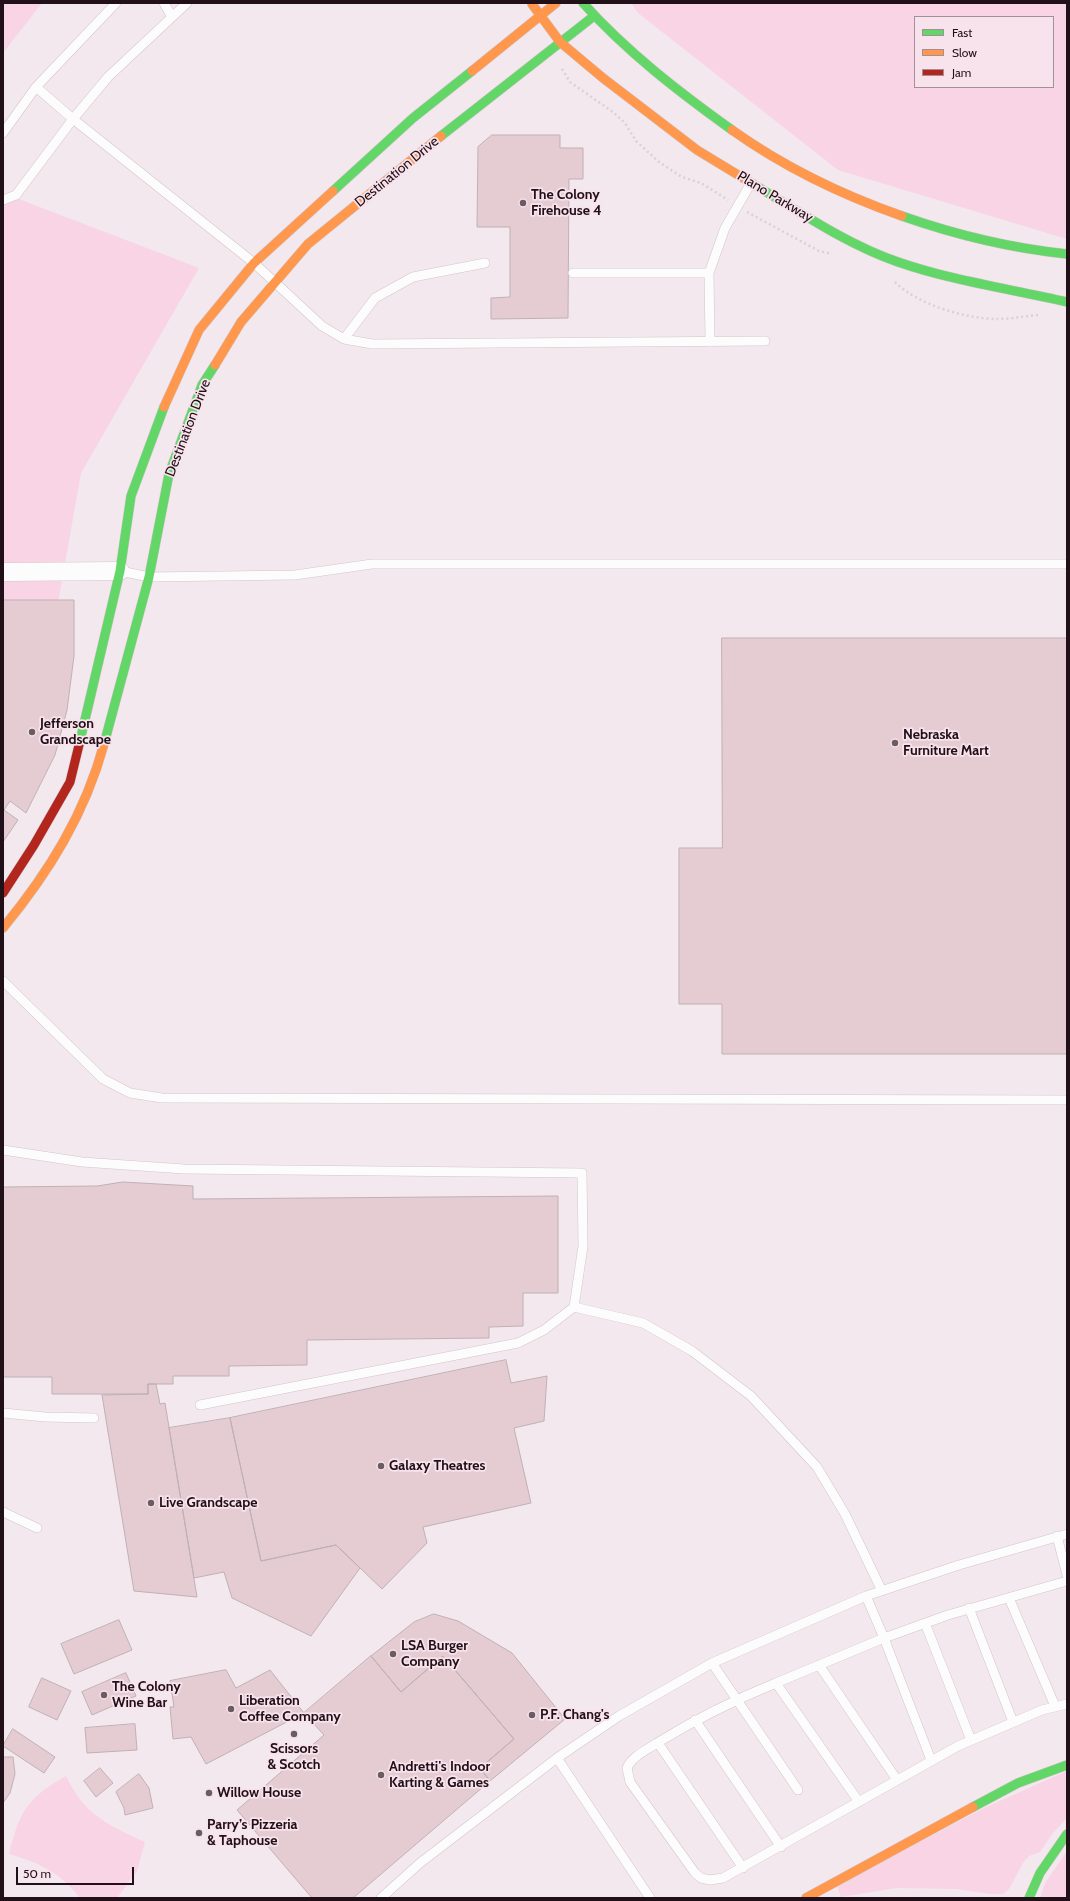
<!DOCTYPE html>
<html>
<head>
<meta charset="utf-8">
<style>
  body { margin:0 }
  #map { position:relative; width:1070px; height:1901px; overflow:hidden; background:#f3e8ed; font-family:Cabin,sans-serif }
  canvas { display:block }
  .frame { position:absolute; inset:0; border:4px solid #221019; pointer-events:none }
  .legend { position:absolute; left:914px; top:16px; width:140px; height:72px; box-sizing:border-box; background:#f8e3ec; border:1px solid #a28f98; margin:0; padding:5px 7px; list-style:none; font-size:12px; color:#221019 }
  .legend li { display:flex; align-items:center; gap:8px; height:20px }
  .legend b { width:20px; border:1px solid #a28f98 }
  .scale { position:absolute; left:16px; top:1867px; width:118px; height:18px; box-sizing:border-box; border:2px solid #221019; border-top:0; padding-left:5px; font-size:12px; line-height:14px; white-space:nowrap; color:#221019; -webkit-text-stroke:3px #f8e3ec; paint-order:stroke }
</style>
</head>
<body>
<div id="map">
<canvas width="1070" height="1901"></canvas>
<div class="frame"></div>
<ul class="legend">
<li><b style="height:5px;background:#63d668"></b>Fast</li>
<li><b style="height:5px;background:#ff974d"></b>Slow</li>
<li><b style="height:5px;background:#b3261e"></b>Jam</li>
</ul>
<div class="scale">50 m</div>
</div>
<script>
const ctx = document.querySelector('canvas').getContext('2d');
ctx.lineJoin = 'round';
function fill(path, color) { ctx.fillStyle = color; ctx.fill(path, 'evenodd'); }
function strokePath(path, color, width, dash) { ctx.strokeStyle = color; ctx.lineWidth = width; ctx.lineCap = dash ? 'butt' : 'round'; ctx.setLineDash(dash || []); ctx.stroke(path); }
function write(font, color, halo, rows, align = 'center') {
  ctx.font = font + ' Cabin,sans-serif'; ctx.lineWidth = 3.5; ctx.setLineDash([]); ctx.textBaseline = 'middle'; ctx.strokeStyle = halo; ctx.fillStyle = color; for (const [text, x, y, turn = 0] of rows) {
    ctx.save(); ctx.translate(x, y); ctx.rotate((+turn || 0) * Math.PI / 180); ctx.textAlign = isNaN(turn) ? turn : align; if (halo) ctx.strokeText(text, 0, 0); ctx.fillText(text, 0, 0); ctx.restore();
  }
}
fill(new Path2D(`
  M3,3H42L3,53Z
  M631,3H1067V239L838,170L638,13ZM915,17H1053V87H915Z
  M3,193L199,268L81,473L29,766L3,799Z
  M1067,1771V1818L1053,1833L1040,1852L1029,1856L1023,1863L1009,1889L1003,1894H991L956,1889L896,1888L841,1897L837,1886L982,1809Z
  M66,1776C70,1784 74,1791 79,1798C94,1819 122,1832 145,1842L137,1871L117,1898H80C61,1873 38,1862 9,1854C19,1812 28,1797 66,1776Z
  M1067,1851V1898H1040L1045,1883Z`), '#f8d4e5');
const building = new Path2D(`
  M492,135H560V148H583V179H569L568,318L491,319V298L510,297V227H477L478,147Z
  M3,600H74V656L67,710L55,755L26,813L10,801L4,810L18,820L3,842Z
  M722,638H1067V1054H722V1004H679V848H722Z
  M123,1182L193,1186V1199L558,1196V1293H523V1326L489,1327V1338L307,1340V1365L229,1366V1376H173V1384H148V1394H52V1377H3V1187L97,1186Z
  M506,1360L511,1383L547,1376L544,1421L514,1428L531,1503L423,1527L427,1543L382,1589L336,1545L261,1561L230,1418Z
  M148,1384H156L160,1404L165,1403L197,1597L134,1591L102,1395L148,1394Z
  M230,1418L261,1561L336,1545L360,1568L311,1636L232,1598L224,1572L194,1578L169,1428Z
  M434,1614L458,1621L512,1653L565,1719L490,1781L480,1768L514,1739L443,1656L401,1692L371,1656L414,1622Z
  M119,1620L132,1650L74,1674L61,1644Z
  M371,1656L401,1692L443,1656L514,1739L480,1768L490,1781L353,1898H312L237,1810L324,1735L304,1713Z
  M226,1670L236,1688L270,1670L304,1713L206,1764L191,1737L173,1739L170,1707H174L170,1681Z
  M126,1673L136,1696L92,1715L82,1692Z
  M42,1678L71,1691L57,1720L29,1707Z
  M135,1724L137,1750L87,1753L85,1728Z
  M13,1729L55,1757L44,1773L3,1746Z
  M3,1757H13L15,1774L10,1793L3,1803Z
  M100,1768L113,1783L96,1797L84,1781Z
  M139,1774L149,1788L153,1808L125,1815L124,1808L116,1792Z`);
fill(building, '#e4ccd2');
strokePath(building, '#bfb0b4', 1);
const lane = new Path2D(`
  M164,3L172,17
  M36,87L116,3
  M3,133L36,87L73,119L254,263L322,326L344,339L372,344L765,341
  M3,200L16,195L73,119L108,77L187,3
  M573,273H709
  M344,339L375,298L413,277L485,263
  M710,342L709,273L725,228L751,183
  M120,571L149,577L295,575L372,564H1067
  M3,981L103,1079L130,1093L162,1098L1067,1100
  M3,1150L82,1162L184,1169L582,1173L583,1246L574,1307L544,1330L518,1343L200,1405
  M574,1307L643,1323L692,1351L751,1396L817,1467L845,1514L882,1591
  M3,1413L45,1417L94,1418
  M3,1512L37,1528
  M1057,1536L1067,1575
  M866,1596L884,1638L948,1615L1067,1581
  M1009,1598L1055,1706
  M969,1608L1013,1722
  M925,1623L971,1740
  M712,1663L798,1790
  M819,1665L897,1780
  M776,1683L884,1638L931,1760
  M695,1720L781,1847
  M658,1743L743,1868
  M557,1758L650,1898
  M859,1802L776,1683C734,1700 696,1719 657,1743C647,1750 632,1756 627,1768L630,1782L695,1873L701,1878L710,1880L723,1878L958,1746L1042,1710L1067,1704
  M381,1898L420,1863L557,1758L619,1716L712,1663L866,1596L959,1565L1067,1534`);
const street = new Path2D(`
  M3,572L120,571`);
const fast = new Path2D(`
  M583,3C627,52 679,92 732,130
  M441,136L594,16
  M753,184C800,212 846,244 898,262C953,281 1011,289 1067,302
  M333,191L413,118L472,71
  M902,216C956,235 1010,248 1067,254
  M104,744L149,577L169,474L202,385L215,365
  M79,745L120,571L131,496L164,407
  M973,1807L1018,1783L1067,1765
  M1029,1898L1040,1873L1067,1834`);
const slow = new Path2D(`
  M532,4L560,42L603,78L697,150L753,184
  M472,71L556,3
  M732,130C784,167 842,195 902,216
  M215,365L241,322L308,244L441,136
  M164,407L199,330L254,263L333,191
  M3,928C49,872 85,814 104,744
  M806,1898L973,1807`);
const jam = new Path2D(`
  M3,893L34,845L70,782L79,745`);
strokePath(lane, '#d2c4ca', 10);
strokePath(street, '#d2c4ca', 19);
strokePath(fast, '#d2c4ca', 10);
strokePath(slow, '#d2c4ca', 10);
strokePath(jam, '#d2c4ca', 10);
strokePath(new Path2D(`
  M562,69L570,82L613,112L625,123L636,141L659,162L682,177L701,183L728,200
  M747,212L819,251L832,254
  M895,282C918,305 967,319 998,319C1011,319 1024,316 1038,315`), '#d6d3d4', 2.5, [2, 3]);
strokePath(lane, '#fdfcfc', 9);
strokePath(street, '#fdfcfc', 18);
strokePath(fast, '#63d668', 9);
strokePath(slow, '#ff974d', 9);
strokePath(jam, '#b3261e', 9);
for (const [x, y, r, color] of [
  [523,203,4,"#6b5c63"],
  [32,732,4,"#6b5c63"],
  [895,743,4,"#6b5c63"],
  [381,1466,4,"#6b5c63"],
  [151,1503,4,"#6b5c63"],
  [393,1654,4,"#6b5c63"],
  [104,1695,4,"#6b5c63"],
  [231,1709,4,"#6b5c63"],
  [532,1715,4,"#6b5c63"],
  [294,1734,4,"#6b5c63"],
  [381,1775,4,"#6b5c63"],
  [209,1793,4,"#6b5c63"],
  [199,1833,4,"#6b5c63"]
]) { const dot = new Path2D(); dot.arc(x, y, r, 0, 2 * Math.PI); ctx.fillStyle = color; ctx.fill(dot); strokePath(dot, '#f8e3ec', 1.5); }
write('14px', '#221019', '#f8e3ec', [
  ["Destination Drive",397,172,-39],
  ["Plano Parkway",775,197,31],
  ["Destination Drive",188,428,-69]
]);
write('bold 14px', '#221019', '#f8e3ec', [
  ["The Colony",531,195],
  ["Firehouse 4",531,211],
  ["Jefferson",40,724],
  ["Grandscape",40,740],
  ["Nebraska",903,735],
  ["Furniture Mart",903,751],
  ["Galaxy Theatres",389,1466],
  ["Live Grandscape",159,1503],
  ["LSA Burger",401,1646],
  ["Company",401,1662],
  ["The Colony",112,1687],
  ["Wine Bar",112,1703],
  ["Liberation",239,1701],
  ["Coffee Company",239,1717],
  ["P.F. Chang's",540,1715],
  ["Scissors",294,1749,"center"],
  ["& Scotch",294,1765,"center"],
  ["Andretti's Indoor",389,1767],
  ["Karting & Games",389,1783],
  ["Willow House",217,1793],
  ["Parry’s Pizzeria",207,1825],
  ["& Taphouse",207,1841]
], 'left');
</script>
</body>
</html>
